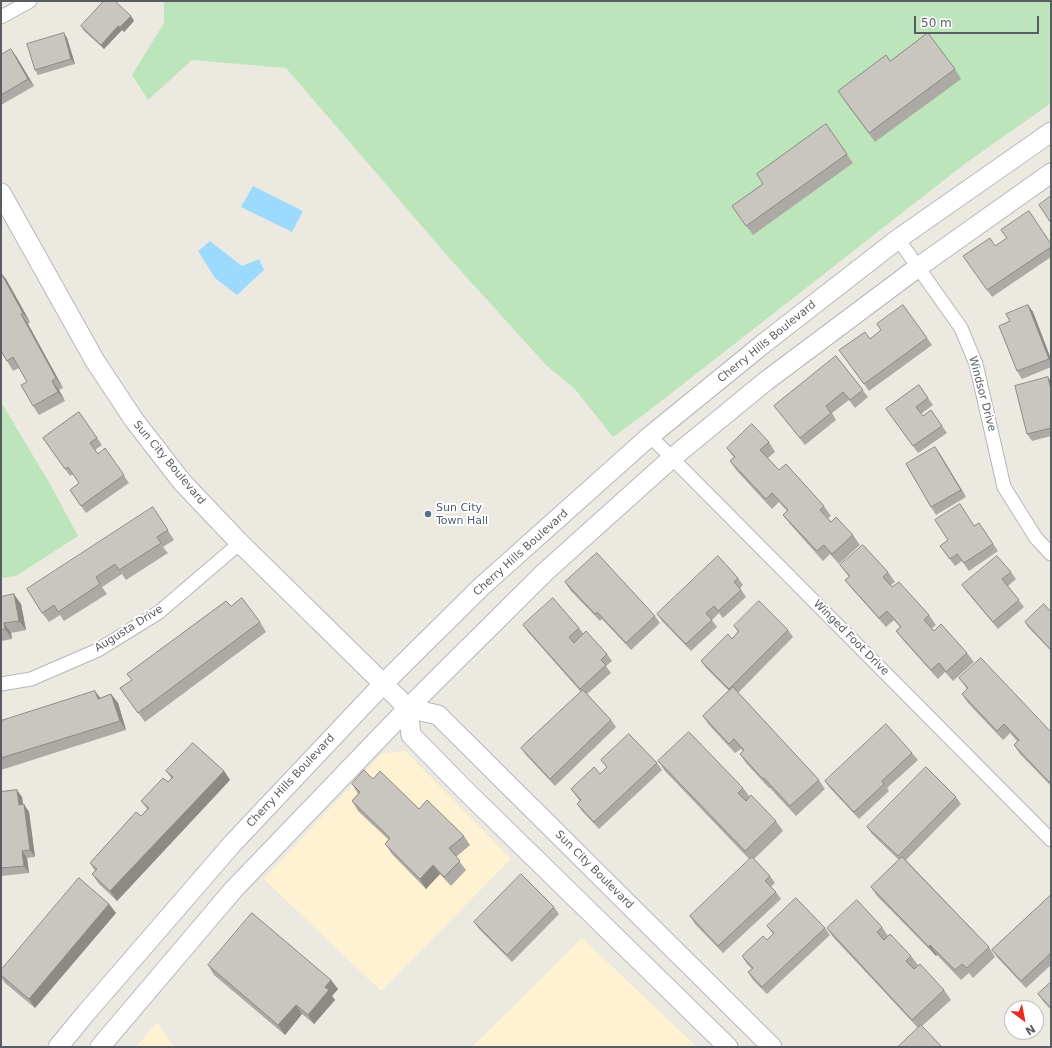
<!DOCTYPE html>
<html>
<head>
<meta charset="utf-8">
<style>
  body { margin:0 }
  #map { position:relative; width:1052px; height:1048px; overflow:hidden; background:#ece9e0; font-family:"DejaVu Sans",sans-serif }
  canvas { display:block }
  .frame { position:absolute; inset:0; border:2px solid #595d61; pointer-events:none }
  .north { position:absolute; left:1004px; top:1000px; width:40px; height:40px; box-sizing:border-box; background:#fff; border:1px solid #bdbec0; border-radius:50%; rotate:148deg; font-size:11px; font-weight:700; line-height:16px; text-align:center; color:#595d61 }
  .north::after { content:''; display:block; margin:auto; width:14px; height:18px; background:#eb2b26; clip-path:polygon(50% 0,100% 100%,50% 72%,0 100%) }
  .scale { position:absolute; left:914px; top:16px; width:125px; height:18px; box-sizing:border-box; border:2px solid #595d61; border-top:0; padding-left:5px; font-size:12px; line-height:14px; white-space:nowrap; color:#595d61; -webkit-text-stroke:3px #fff; paint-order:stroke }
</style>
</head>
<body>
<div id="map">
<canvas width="1052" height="1048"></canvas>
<div class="frame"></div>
<div class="north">N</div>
<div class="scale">50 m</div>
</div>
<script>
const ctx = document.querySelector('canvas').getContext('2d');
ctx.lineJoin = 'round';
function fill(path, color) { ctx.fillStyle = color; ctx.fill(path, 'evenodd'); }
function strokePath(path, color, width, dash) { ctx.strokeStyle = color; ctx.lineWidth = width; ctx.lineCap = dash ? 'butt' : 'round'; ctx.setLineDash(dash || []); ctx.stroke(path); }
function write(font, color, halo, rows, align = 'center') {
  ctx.font = font + ' "DejaVu Sans",sans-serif'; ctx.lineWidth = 4; ctx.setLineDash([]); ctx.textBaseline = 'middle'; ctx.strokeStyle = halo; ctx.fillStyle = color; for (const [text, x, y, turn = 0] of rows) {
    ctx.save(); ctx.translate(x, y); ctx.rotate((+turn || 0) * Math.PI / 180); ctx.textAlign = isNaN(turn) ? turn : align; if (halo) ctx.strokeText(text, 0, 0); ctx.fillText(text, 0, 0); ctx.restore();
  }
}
fill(new Path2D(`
  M405,751L511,859L381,991L264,879L381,754Z
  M582,938L697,1047H472Z
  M157,1022L174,1047H136Z`), '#fef2d3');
fill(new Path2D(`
  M164,1H1051V103L966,163L646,413L613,437L574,388L547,366L451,260L286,68L192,60L148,100L132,75L164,23Z
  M1,402L50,484L78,536L16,576L1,578Z`), '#bde5bb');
fill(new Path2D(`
  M253,186L303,211L292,232L241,207Z
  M210,241L242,266L259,259L264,270L237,295L215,278L198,251Z`), '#9ddaff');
const street = new Path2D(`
  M1,17L30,1
  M898,239L961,328L976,364L1004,487L1036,538L1051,554
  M650,436L1051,840
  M1,684L31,679L98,650L158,613L240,543`);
const secondary = new Path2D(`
  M1,193L95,361L134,420L182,482L240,543L408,708L438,715L772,1047
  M408,708L411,735L465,790L728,1047
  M58,1047L86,1013L233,843L384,683L481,587L650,436L763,344L898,239L1051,132
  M100,1047L234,889L408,708L545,572L672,458L766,381L917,268L1051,173`);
strokePath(street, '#b3b7bb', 15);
strokePath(secondary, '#b4b8bd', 21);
strokePath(street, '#fff', 13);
strokePath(secondary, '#fff', 19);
fill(new Path2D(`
  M131,16L134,21L124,32L122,30L104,49L84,31L81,26Z
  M67,38L75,64L38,75L35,70Z
  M1,55L16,56L34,86L1,105Z
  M890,61L955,69L961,79L875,142L844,100Z
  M826,124L853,163L753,235L732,206L763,184Z
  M1051,243V257L992,297L963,256Z
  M1,273L6,279L30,322L28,324L63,388L59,390L65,401L39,415L33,406L27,382L19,368L13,371L1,351Z
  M903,305L932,345L869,391L839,350L870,339L881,331Z
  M1028,305L1033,312L1051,359V367L1022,379L1017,371L1010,321Z
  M836,356L868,397L855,408L849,400L832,413L836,420L805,445L774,406Z
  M1048,377L1051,382V436L1032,441L1027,434Z
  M919,385L933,405L921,414L923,416L931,410L947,433L918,453L886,409Z
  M79,412L102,445L95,450L98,454L105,448L129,483L86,513L70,490L79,483L73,474L70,476L43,438Z
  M769,442L775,452L768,458L779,470L824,506L831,516L828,518L831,522L853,535L860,545L839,564L830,554L823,561L790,524L783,515L787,511L779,502L772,509L737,471L730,461L734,458L727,448Z
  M940,454L966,497L936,515L931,507Z
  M153,507L174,540L163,547L168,553L126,580L122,574L102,587L107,594L64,621L60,615L49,622L42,613Z
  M979,523L998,551L969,571L962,561L955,566L940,546Z
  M840,565L888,572L895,582L891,585L892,587L929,615L936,625L932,628L934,631L967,653L974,662L953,681L945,672L938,679L903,640L896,631L900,627L894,620L886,627L852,589L845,580L849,577Z
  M1011,572L1016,579L1008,586L1024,607L998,629L967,592L962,585Z
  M738,578L743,585L740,588L746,597L723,618L719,613L712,620L717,627L691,651L662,621L657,614Z
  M565,582L655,616L660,623L631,650L602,619L600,621L570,590Z
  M1,597L21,604L26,630L11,633L12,639L1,641Z
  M231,606L260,622L266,632L145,722L120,688L132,680L127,674Z
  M1051,612V651L1028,627L1025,622Z
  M523,625L579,628L584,634L607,654L612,661L606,666L611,673L587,694L611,720L616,727L555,786L526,755L521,748L581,692L528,632Z
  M734,626L788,630L793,637L738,693L819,780L825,789L796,816L770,788H769L746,763L740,754L743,751L741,749L735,753L709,725L703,716L729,691L706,668L701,661L732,639L738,632Z
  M959,678L1051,732V786L1020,754L1014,745L1017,741L1010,733L1003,740L968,703L962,694L967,689Z
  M111,694L118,703L126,730L1,770V721L100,698Z
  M912,753L918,760L887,788L889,791L859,819L830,788L825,781Z
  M601,760L657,763L662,770L599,829L582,811L577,804L580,801L576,796L571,789L600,774L607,768Z
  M658,761L743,788L750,797L776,821L783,831L754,859L770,876L775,883L771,887L776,892L781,899L723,953L695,924L690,916L750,860L665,771Z
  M166,771H224L230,780L117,901L99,884L92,874L95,871L90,863L141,816L147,809L141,801L168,782L172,779Z
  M373,779L419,809L464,836L470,845L456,857L466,870L451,886L440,874L426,889L392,854L385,844L389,840L358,811L352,801L358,794L352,784Z
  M17,790L22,797L23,805L29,812L35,857L27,858L29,873L1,876V792Z
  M956,797L961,804L906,860L989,947L995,957L973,978L969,973L961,980L937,955L936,956L877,896L871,887L899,860L872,834L867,827Z
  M1051,895V965L1026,988L997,957L992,950Z
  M109,904L116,913L35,1008L5,983L1,977V970Z
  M554,907L559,914L512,962L479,929L474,922Z
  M767,926L825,928L830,935L767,994L753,980L748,972L752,969L747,964L742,956L767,940L773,934Z
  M882,927L888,936L911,956L918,965L944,990L951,1000L922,1026L918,1028L833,937L827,928Z
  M208,965L331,980L338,989L332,996L335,1000L314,1024L302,1014L285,1035L214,975Z
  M1051,982V1010L1043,1001L1038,994Z`), '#ada9a4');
fill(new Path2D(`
  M131,16L134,21L124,32L120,27Z
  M118,26L122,30L104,49L101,45Z
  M64,33L67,38L75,64L71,59Z
  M11,49L16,56L34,86L28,79Z
  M1,273L6,279L30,322L23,313Z
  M1028,305L1033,312L1051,359V362L1049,359Z
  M21,314L28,324L63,388L56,378Z
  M1048,377L1051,382V390Z
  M52,381L59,390L65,401L58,392Z
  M935,447L940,454L966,497L961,490Z
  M14,594L21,604L26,630L19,621Z
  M4,623L11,633L12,639L5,629Z
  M95,691L102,700L98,699Z
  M111,694L118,703L126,730L120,721Z
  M224,771L230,780L117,901L110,891Z
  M17,790L22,797L24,812L19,805Z
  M24,804L29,812L35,857L30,850Z
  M22,851L27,858L29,873L24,866Z
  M433,865L440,874L426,889L420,879Z
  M109,904L116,913L35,1008L29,999Z
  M930,945L937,955L936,956L929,947Z
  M331,980L338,989L332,996L335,1000L314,1024L308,1015L325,987Z
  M296,1005L302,1014L285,1035L278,1025Z`), '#8d8a86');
const building = new Path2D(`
  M104,1H115L131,16L120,27L118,26L101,45L81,26Z
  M64,33L71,59L35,70L27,44Z
  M928,33L955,69L869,133L838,91L886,55L890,61Z
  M11,49L28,79L1,95V55Z
  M826,124L847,154L746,226L732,206L763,184L757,174Z
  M1051,196V223L1039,205Z
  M1029,211L1051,244V247L987,290L963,256L990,238L995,246L1007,238L1001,230Z
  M1,273L23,313L21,314L56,378L52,381L58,392L33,406L21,385L27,382L13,357L7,361L1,351Z
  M903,305L927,338L864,384L839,350L865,332L870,339L881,330L877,324Z
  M1028,305L1049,359L1017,371L999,326L1010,321L1006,314Z
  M836,356L863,390L850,400L843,392L826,406L831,413L800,438L774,406Z
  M1048,377L1051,390V428L1027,434L1015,386Z
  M919,385L928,398L916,407L923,416L931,410L942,426L913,446L886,409Z
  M79,412L97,438L90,443L98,454L105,448L124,475L81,506L70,490L79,483L68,467L65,469L43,438Z
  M752,424L769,442L760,450L779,470L786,464L824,506L820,510L831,522L836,517L853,535L832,554L824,545L817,551L783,515L788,510L772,493L766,499L730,461L735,457L727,448Z
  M935,447L961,490L931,507L906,464Z
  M960,504L974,526L979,523L993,544L964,563L957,554L950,559L940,546L948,540L935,520Z
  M153,507L168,530L157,537L161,543L119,570L115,564L96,577L100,584L58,612L54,605L42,613L27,589Z
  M863,545L888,572L883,577L892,587L899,582L929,615L924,620L934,631L941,624L967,653L946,672L939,663L931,670L896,631L901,627L887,611L879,618L845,580L850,576L840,565Z
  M597,553L655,616L626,643L597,612L595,614L565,582Z
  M718,556L738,578L734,582L741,590L718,611L714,606L706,613L712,620L686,644L657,614Z
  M997,556L1011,572L1002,579L1019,600L993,622L962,585Z
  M14,594L19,621L4,623L5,629L1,630V597Z
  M242,598L260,622L138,713L120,688L132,680L127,674L226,601L231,606Z
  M553,598L579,628L569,637L574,643L586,631L607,654L601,660L606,665L580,689L523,625Z
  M759,601L788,630L729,689L701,661L728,634L732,639L739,631L734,626Z
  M1044,604L1051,612V650L1025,622Z
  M981,658L1051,732V780L1049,782L1014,745L1019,740L1004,724L997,731L962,694L968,688L959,678Z
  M733,687L819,780L790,806L764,778L763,779L740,754L744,750L734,739L729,744L703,716Z
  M583,690L611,720L550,779L521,748Z
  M95,691L98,699L111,694L120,721L1,758V721Z
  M886,724L912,753L882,781L884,784L854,812L825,781Z
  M689,732L743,788L738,793L746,801L751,795L776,821L745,851L658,761Z
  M629,734L657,763L594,822L577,804L581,800L571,789L594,767L600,774L607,767L601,760Z
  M193,743L224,771L110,891L92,874L97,869L90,863L136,812L141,816L149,808L141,801L163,778L168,782L173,777L166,771Z
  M926,767L956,797L898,856L867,827Z
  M364,770L373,779L380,771L419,809L427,800L464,836L449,848L460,861L444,877L433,865L420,879L385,844L390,838L352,801L360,792L352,784Z
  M17,790L19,805L24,804L30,850L22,851L24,866L1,868V792Z
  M752,857L770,876L765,881L776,892L718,946L690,916Z
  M902,857L989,947L967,968L962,964L955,970L930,945L929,947L871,887Z
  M521,874L554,907L507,955L474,922Z
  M79,878L109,904L29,999L1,975V970Z
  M1051,895V953L1021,981L992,950Z
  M796,898L825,928L762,987L748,972L753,968L742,956L763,936L767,940L774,933L767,926Z
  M857,900L882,927L877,932L884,940L890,934L911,956L906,961L914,969L920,964L944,990L912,1020L827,928Z
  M252,913L331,980L325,987L329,990L308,1015L296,1005L278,1025L208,965Z
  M1051,982V1008L1038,994Z
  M921,1025L942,1047H898Z`);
fill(building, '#c9c5bf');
strokePath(building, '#8d8a86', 1);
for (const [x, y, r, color] of [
  [428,514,4,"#5c6f8a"]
]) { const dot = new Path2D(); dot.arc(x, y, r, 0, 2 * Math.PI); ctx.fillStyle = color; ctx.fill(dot); strokePath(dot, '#fff', 1.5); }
write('11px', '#595d61', '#fff', [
  ["Cherry Hills Boulevard",767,342,-39],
  ["Windsor Drive",982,394,75],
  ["Sun City Boulevard",169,463,50],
  ["Cherry Hills Boulevard",521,553,-42],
  ["Augusta Drive",129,629,-32],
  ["Winged Foot Drive",851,638,45],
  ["Cherry Hills Boulevard",291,781,-47],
  ["Sun City Boulevard",594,870,45]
]);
write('11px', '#4e5e75', '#fff', [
  ["Sun City",436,508],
  ["Town Hall",436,521]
], 'left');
</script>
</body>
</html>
